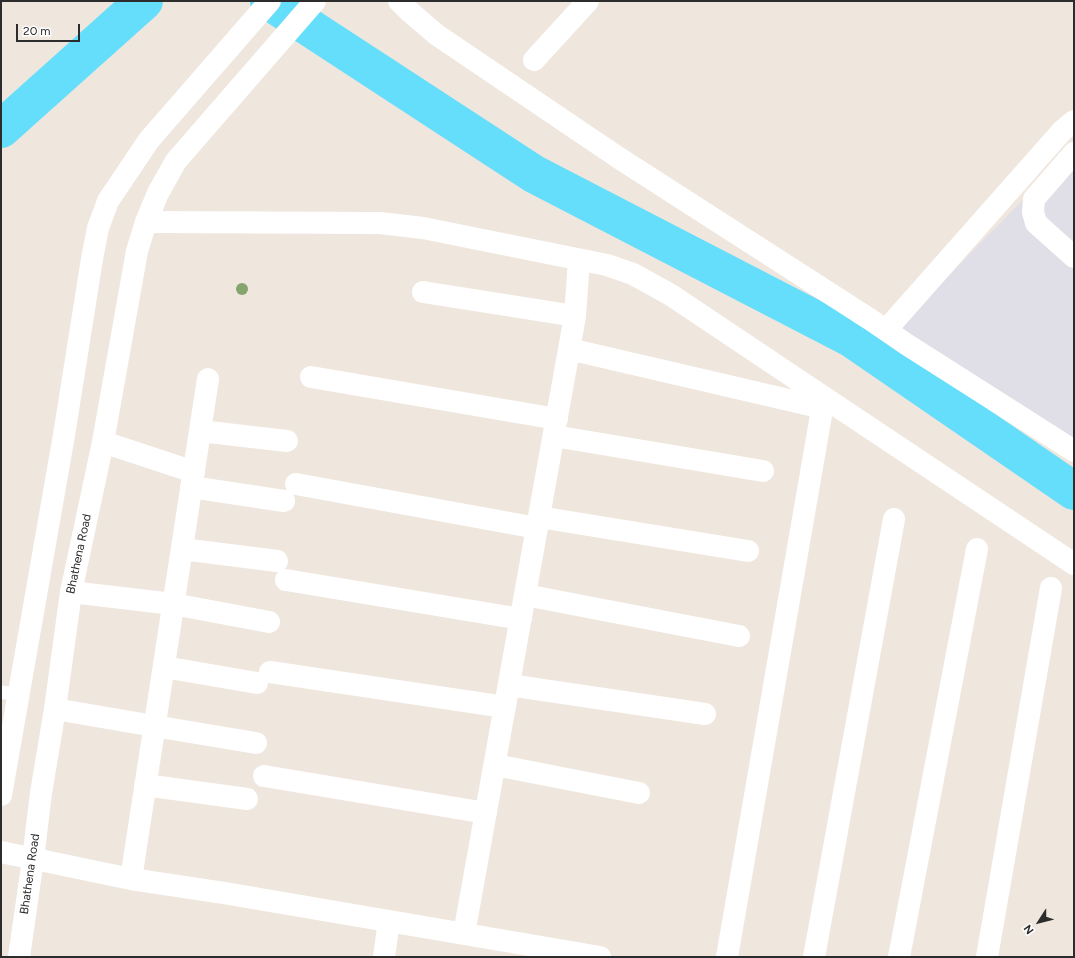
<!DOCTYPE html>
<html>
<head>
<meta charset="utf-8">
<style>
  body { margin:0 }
  #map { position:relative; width:1075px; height:958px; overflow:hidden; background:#efe6dd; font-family:Figtree,sans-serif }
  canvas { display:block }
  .frame { position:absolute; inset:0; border:2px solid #2c2c2c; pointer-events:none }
  .north { position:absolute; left:1019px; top:902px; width:40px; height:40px; -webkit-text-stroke:3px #fff; paint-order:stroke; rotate:234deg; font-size:11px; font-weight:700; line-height:16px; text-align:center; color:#2c2c2c }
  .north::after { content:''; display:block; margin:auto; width:14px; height:18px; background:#2c2c2c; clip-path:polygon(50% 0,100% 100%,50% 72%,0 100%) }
  .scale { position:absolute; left:16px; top:24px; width:64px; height:18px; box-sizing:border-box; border:2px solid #2c2c2c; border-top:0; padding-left:5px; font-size:12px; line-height:14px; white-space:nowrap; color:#2c2c2c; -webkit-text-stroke:3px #fff; paint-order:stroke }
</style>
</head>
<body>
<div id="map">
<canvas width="1075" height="958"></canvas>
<div class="frame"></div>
<div class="north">N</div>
<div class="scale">20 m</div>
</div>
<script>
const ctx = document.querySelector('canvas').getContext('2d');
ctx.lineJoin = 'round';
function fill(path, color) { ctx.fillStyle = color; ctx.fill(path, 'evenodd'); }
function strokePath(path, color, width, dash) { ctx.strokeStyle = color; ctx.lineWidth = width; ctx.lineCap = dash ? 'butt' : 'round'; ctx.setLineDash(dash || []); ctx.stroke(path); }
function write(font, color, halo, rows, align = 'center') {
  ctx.font = font + ' Figtree,sans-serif'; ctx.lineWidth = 3; ctx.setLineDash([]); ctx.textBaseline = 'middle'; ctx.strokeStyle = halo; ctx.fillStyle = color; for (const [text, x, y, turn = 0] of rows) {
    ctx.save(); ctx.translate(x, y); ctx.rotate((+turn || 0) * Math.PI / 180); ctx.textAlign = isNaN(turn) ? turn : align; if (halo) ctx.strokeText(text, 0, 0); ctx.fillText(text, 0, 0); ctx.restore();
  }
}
fill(new Path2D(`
  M1074,148V443L896,329Z`), '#e0dee7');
strokePath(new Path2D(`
  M269,1L534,174L851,338L1074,491
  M1,129L144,1`), '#65defb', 38);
strokePath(new Path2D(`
  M1,692L18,695`), '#fff', 13);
strokePath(new Path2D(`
  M399,1L410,12L437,35L619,158L871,320L906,344L1074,451
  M534,60L588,1
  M1074,153L1034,199L1033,212L1036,223L1074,257
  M146,222L380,223L423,228L607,265L633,274L671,295L780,368L1074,564
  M423,292L575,316
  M886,330L1062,131L1074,121
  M569,349L823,408
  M311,377L557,419
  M200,431L287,441
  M554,436L763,471
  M103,442L194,472
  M296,484L537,528
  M191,487L284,501
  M539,517L748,551
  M182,549L277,561
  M286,580L521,619
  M71,592L173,604L269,622
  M525,595L739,636
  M164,667L257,683
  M270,672L505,707
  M509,685L705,714
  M55,709L154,726L256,743
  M495,765L639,793
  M264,776L486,813
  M145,785L247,799
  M1,852L131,879L224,893L600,957
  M131,879L208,379
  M464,934L575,316L579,260
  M384,957L389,921
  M727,957L824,398
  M814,957L894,519
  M899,957L977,549
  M987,957L1051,588`), '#fff', 22);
strokePath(new Path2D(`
  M1,795L64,435L92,259L98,228L108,201L149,140L270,1
  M19,957L33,859L41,793L55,709L71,592L103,442L137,251L146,222L158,193L176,161L315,1`), '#fff', 22);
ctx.fillStyle = '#84a66e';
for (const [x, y] of [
  [242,289]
]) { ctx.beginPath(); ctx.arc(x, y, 6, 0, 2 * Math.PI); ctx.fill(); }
write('12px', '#2c2c2c', '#fff', [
  ["Bhathena Road",79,554,-78],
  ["Bhathena Road",30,874,-82]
]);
</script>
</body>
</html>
